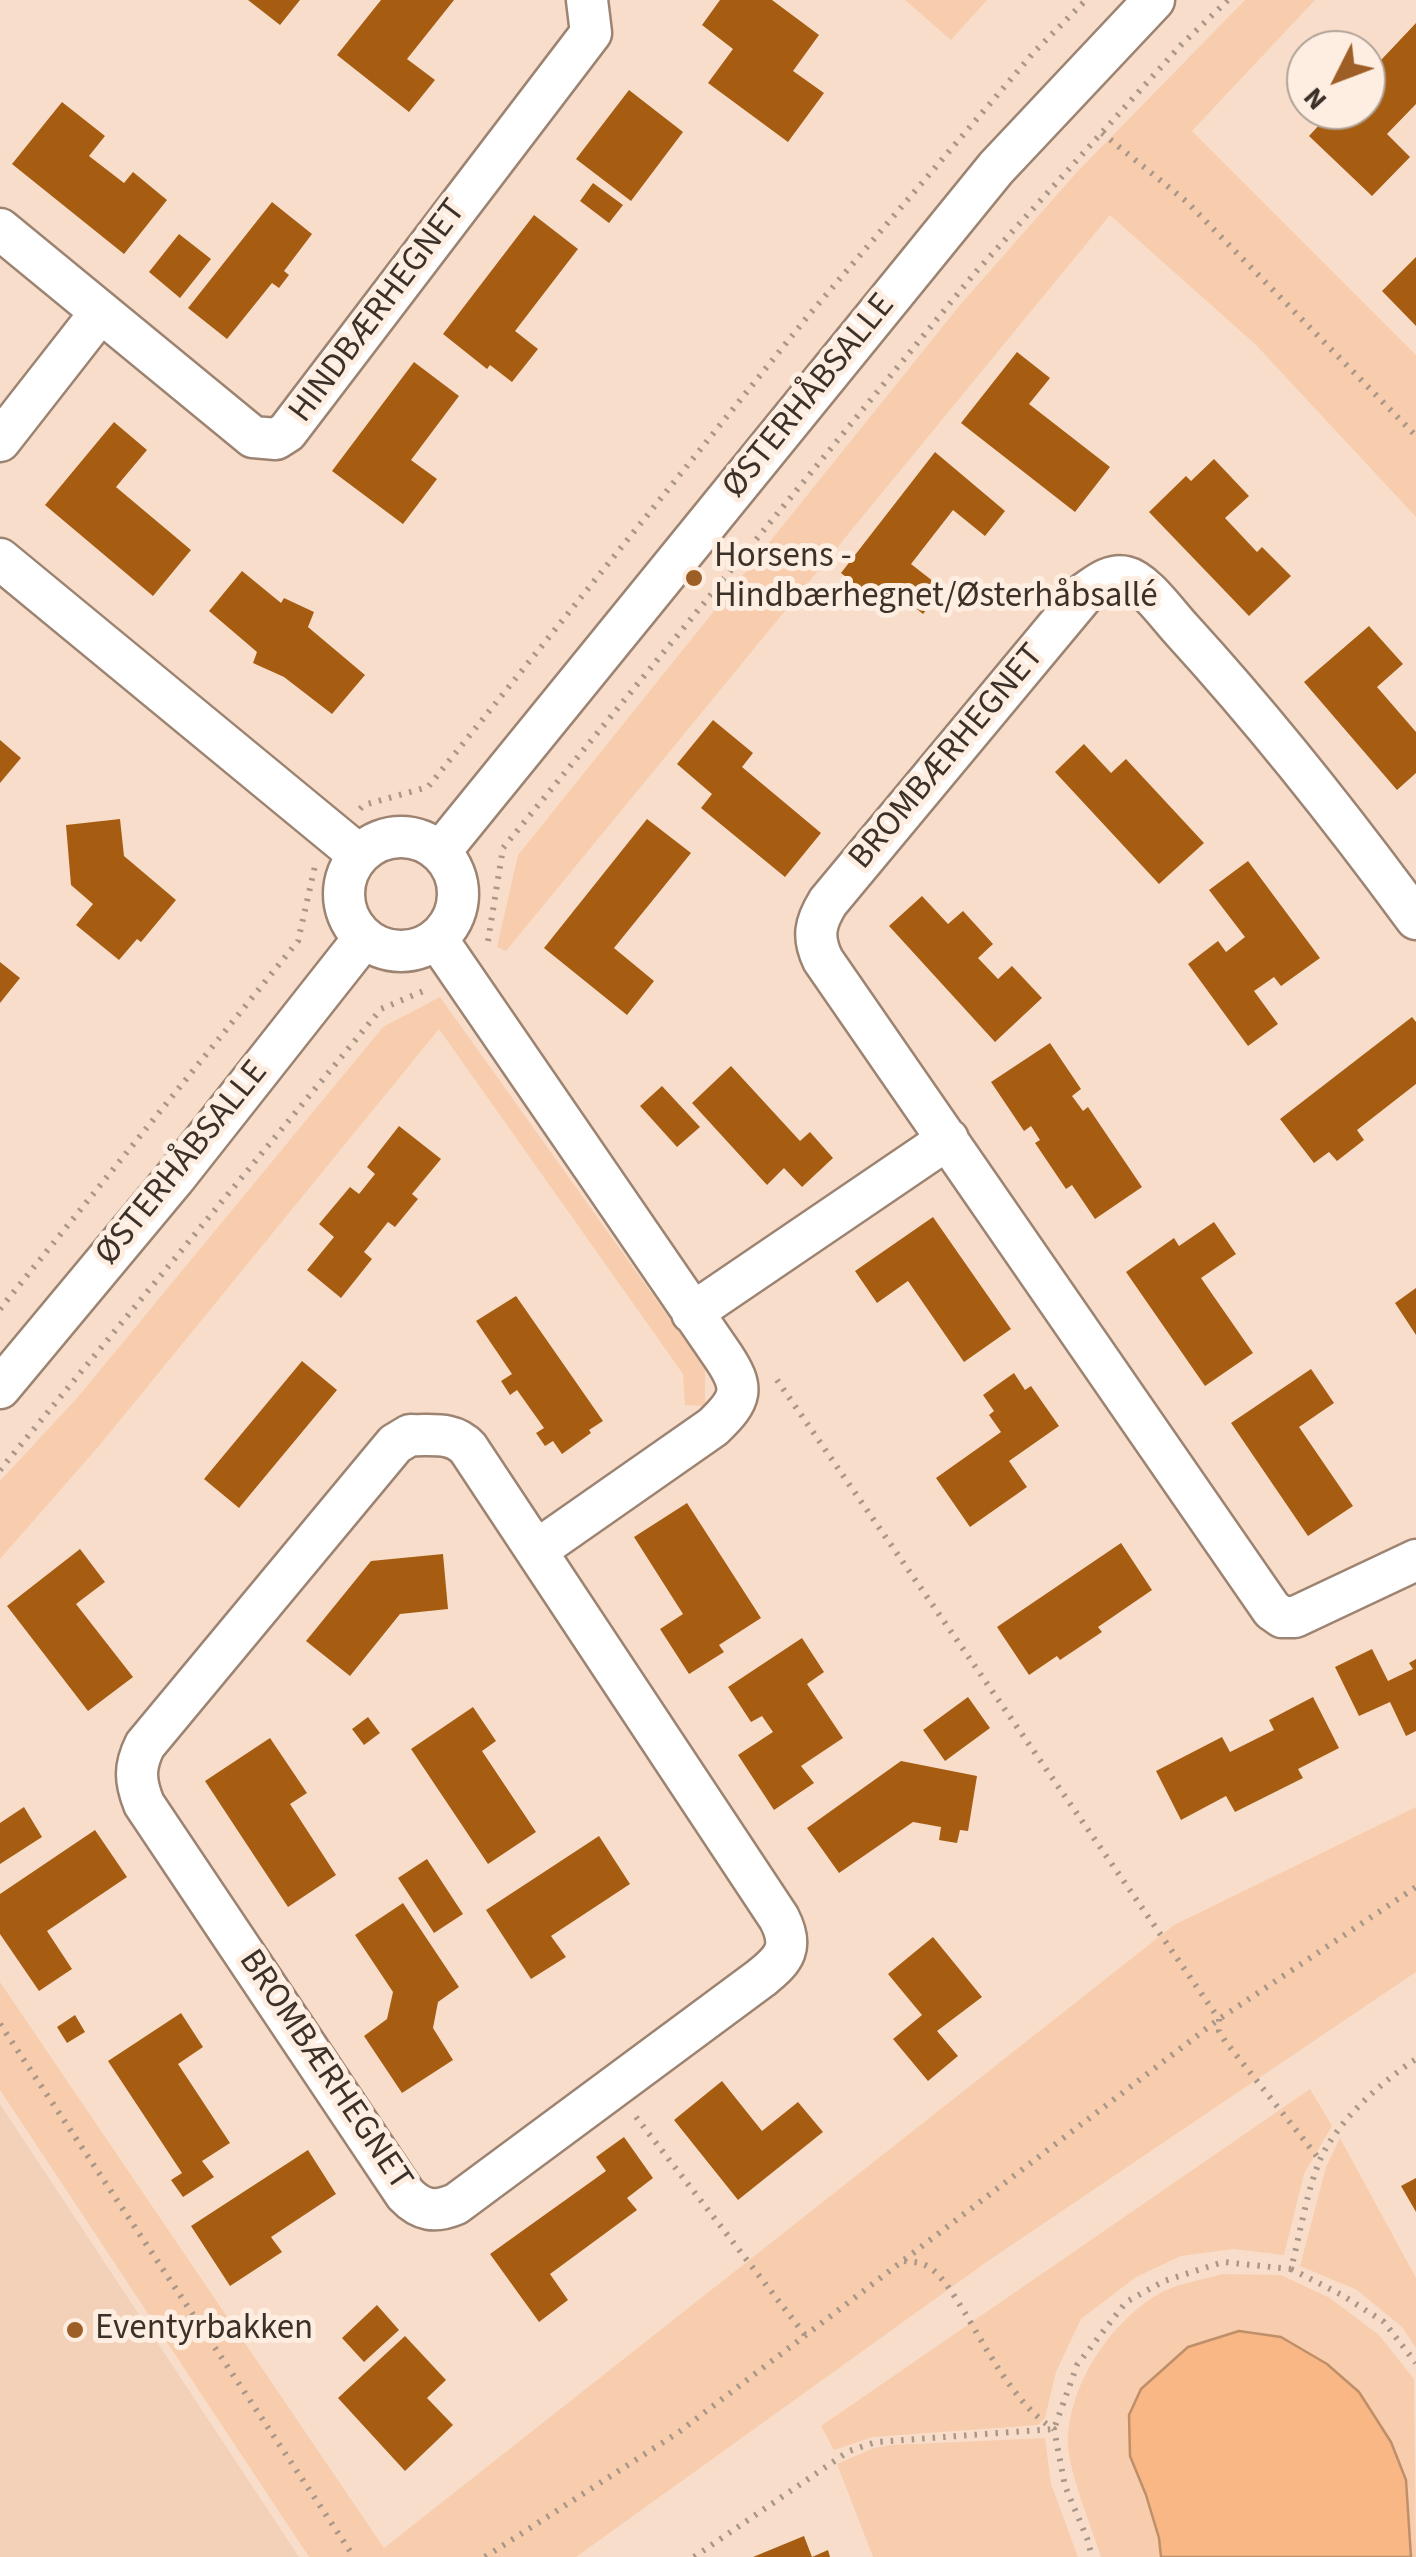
<!DOCTYPE html>
<html>
<head>
<meta charset="utf-8">
<style>
  body { margin:0 }
  #map { position:relative; width:1416px; height:2557px; overflow:hidden; background:#f8deca; font-family:"Source Sans 3",sans-serif }
  canvas { display:block }
  .north { position:absolute; left:1286px; top:30px; width:100px; height:100px; box-sizing:border-box; background:#feede1; border:2px solid #b0a297; border-radius:50%; rotate:228deg; font-size:28px; font-weight:700; line-height:40px; text-align:center; color:#3b3129 }
  .north::after { content:''; display:block; margin:auto; width:35px; height:45px; background:#9e5f27; clip-path:polygon(50% 0,100% 100%,50% 72%,0 100%) }
</style>
</head>
<body>
<div id="map">
<canvas width="1416" height="2557"></canvas>
<div class="north">N</div>
</div>
<script>
const ctx = document.querySelector('canvas').getContext('2d');
ctx.lineJoin = 'round';
function fill(path, color) { ctx.fillStyle = color; ctx.fill(path, 'evenodd'); }
function strokePath(path, color, width, dash) { ctx.strokeStyle = color; ctx.lineWidth = width; ctx.lineCap = dash ? 'butt' : 'round'; ctx.setLineDash(dash || []); ctx.stroke(path); }
function write(font, color, halo, rows, align = 'center') {
  ctx.font = font + ' "Source Sans 3",sans-serif'; ctx.lineWidth = 10; ctx.setLineDash([]); ctx.textBaseline = 'middle'; ctx.strokeStyle = halo; ctx.fillStyle = color; for (const [text, x, y, turn = 0] of rows) {
    ctx.save(); ctx.translate(x, y); ctx.rotate((+turn || 0) * Math.PI / 180); ctx.textAlign = isNaN(turn) ? turn : align; if (halo) ctx.strokeText(text, 0, 0); ctx.fillText(text, 0, 0); ctx.restore();
  }
}
fill(new Path2D(`
  M0,2104L299,2557H0Z`), '#f2d1b8');
fill(new Path2D(`
  M905,0H987L951,40Z
  M1245,0H1315L1192,131L1416,355V517L1255,344L1110,215L506,951L497,947L518,855L960,305L1077,172Z
  M440,997L705,1368V1406L685,1405L683,1374L439,1029L99,1446L0,1559V1481L77,1398L383,1027Z
  M1416,1807V1972L988,2261L576,2557H309L0,2090V1982L384,2548L1174,1925Z
  M1310,2089L1332,2126L1304,2174L1284,2255L1233,2249L1181,2256L1136,2277L1081,2319L1056,2372L1045,2418L1038,2425L873,2437L834,2450L821,2426Z
  M1340,2138L1416,2278V2348L1402,2327L1357,2290L1300,2266L1326,2167Z
  M1222,2274L1281,2275L1330,2298L1379,2335L1414,2379L1416,2557H1411L1406,2480L1239,2331L1188,2347L1141,2389L1130,2456L1146,2495L1159,2538L1161,2557H1101C1092,2528 1069,2473 1068,2445C1067,2386 1111,2320 1162,2292C1179,2283 1203,2280 1222,2274Z
  M1045,2438L1051,2484L1078,2557H873L837,2464L874,2448L892,2445Z`), '#f7cdad');
const water = new Path2D(`
  M1239,2331L1281,2337L1327,2364L1359,2392L1391,2442L1406,2480L1411,2557H1161L1159,2538L1146,2495L1130,2456L1129,2415L1141,2389L1188,2347Z`);
fill(water, '#f8b785');
strokePath(water, '#bf8f69', 2.5);
fill(new Path2D(`
  M248,0H300L280,25Z
  M381,0H454L407,59L435,80L409,112L337,55Z
  M720,0H772L819,35L793,71L824,93L788,142L708,83L733,49L702,25Z
  M1416,23V104L1387,134L1410,157L1372,196L1309,136L1333,110H1366V76Z
  M629,90L683,132L631,201L576,159Z
  M62,102L105,136L89,156L124,183L133,172L167,200L124,254L12,164Z
  M593,183L623,205L609,223L580,201Z
  M272,202L312,234L284,271L289,275L279,288L272,283L227,339L188,308Z
  M534,215L578,249L515,331L538,349L512,382L490,365L487,369L443,334Z
  M179,234L211,259L180,298L149,272Z
  M1416,257V326L1382,291Z
  M1017,352L1050,378L1029,404L1110,467L1075,512L961,423Z
  M414,362L459,396L411,460L437,479L403,524L332,471Z
  M114,422L147,450L116,487L191,550L153,596L45,505Z
  M935,452L1005,511L985,536L953,510L911,564L943,589L923,614L902,597L890,612L841,573Z
  M1214,459L1249,496L1225,518L1257,552L1262,547L1291,576L1249,616L1149,512L1186,476L1191,481Z
  M242,571L281,603L284,598L314,612L308,627L365,675L332,714L284,677L253,663L257,652L209,611Z
  M1369,626L1403,664L1377,687L1416,732V773L1397,790L1304,682Z
  M713,720L753,753L742,767L821,833L785,877L701,808L712,794L677,764Z
  M0,740L21,758L0,783Z
  M1084,744L1111,773L1126,759L1204,843L1159,884L1055,772Z
  M120,819L124,856L176,900L141,942L137,939L119,960L76,925L93,904L71,885L66,825Z
  M647,819L691,853L614,948L654,981L627,1015L544,948Z
  M1248,861L1320,958L1281,986L1274,977L1254,991L1278,1024L1248,1046L1188,964L1218,941L1226,952L1245,937L1209,890Z
  M922,896L948,924L963,911L993,944L978,958L998,979L1012,966L1042,998L995,1042L889,926Z
  M0,962L20,978L0,1003Z
  M1412,1017L1416,1022V1084L1357,1130L1364,1140L1337,1161L1329,1152L1314,1163L1280,1119Z
  M1050,1043L1081,1089L1072,1096L1083,1111L1088,1107L1142,1187L1095,1219L1072,1185L1066,1189L1035,1143L1040,1140L1031,1126L1024,1131L991,1082Z
  M731,1066L800,1141L810,1132L833,1158L802,1187L784,1168L767,1185L692,1103Z
  M662,1086L700,1127L677,1147L640,1106Z
  M399,1126L441,1159L412,1194L418,1199L395,1227L388,1222L364,1252L372,1259L341,1298L307,1270L334,1237L319,1224L350,1187L359,1194L375,1174L367,1167Z
  M933,1217L1011,1329L964,1362L908,1281L877,1303L855,1271Z
  M1214,1222L1236,1254L1201,1278L1253,1353L1205,1386L1126,1272L1174,1238L1179,1246Z
  M1416,1288V1335L1395,1303Z
  M516,1296L603,1421L589,1430L591,1433L562,1454L553,1441L545,1446L536,1433L544,1428L517,1390L510,1395L501,1381L512,1374L476,1321Z
  M302,1361L337,1390L239,1508L204,1479Z
  M1311,1369L1334,1403L1299,1427L1353,1506L1308,1536L1231,1423Z
  M1014,1373L1025,1390L1031,1386L1059,1426L1009,1461L1027,1487L970,1527L936,1478L1001,1432L989,1415L994,1411L983,1395Z
  M687,1503L761,1618L719,1645L724,1652L689,1674L660,1629L683,1614L634,1537Z
  M1121,1543L1152,1590L1098,1627L1102,1632L1060,1660L1057,1656L1029,1675L997,1627Z
  M80,1549L105,1582L76,1604L133,1677L88,1711L7,1606Z
  M443,1554L448,1609L400,1614L350,1676L306,1641L371,1561Z
  M802,1638L824,1672L807,1684L843,1738L801,1766L814,1783L774,1810L738,1755L773,1732L762,1716L751,1722L728,1687Z
  M1372,1649L1388,1681L1413,1669L1409,1663L1416,1659V1731L1406,1736L1390,1702L1359,1716L1335,1667Z
  M968,1697L990,1728L945,1761L923,1730Z
  M1313,1697L1339,1748L1298,1769L1303,1778L1235,1812L1226,1796L1181,1820L1156,1771L1222,1737L1230,1752L1274,1730L1269,1720Z
  M473,1707L496,1741L482,1751L536,1832L488,1864L411,1749Z
  M368,1717L380,1733L364,1745L352,1729Z
  M270,1738L307,1793L290,1804L336,1875L288,1907L205,1781Z
  M901,1761L977,1776L968,1831L960,1830L957,1843L939,1840L941,1827L913,1822L839,1873L807,1828Z
  M24,1807L42,1837L0,1864V1823Z
  M95,1830L127,1877L47,1931L72,1969L39,1991L0,1934V1894Z
  M599,1836L630,1884L551,1936L566,1957L531,1979L486,1910Z
  M427,1859L463,1914L434,1933L398,1878Z
  M403,1903L459,1987L438,2002L433,2028L453,2060L402,2093L364,2036L387,2019L393,1992L355,1935Z
  M933,1937L982,1997L937,2031L958,2056L928,2081L893,2039L922,2015L888,1974Z
  M181,2013L203,2047L178,2064L230,2143L202,2161L214,2177L183,2197L171,2180L182,2173L108,2061Z
  M75,2015L85,2032L67,2043L57,2027Z
  M722,2081L762,2131L798,2102L823,2132L738,2200L674,2120Z
  M624,2137L653,2178L627,2198L637,2210L550,2274L568,2300L539,2322L490,2254L606,2171L596,2157Z
  M308,2150L336,2194L271,2237L282,2252L230,2286L191,2226Z
  M1416,2178V2212L1401,2186Z
  M377,2305L399,2330L364,2362L342,2338Z
  M405,2336L446,2380L427,2398L453,2425L405,2471L338,2398Z
  M804,2536L812,2557L828,2550L830,2557H753Z`), '#a65d12');
const minor = new Path2D(`
  M0,229L253,437L276,439L287,432L591,33L587,0
  M0,441L100,313
  M0,559L359,855
  M344 894a57 57 0 1 1 114 0a57 57 0 1 1-114 0Z
  M440,852L996,168L1154,0
  M1416,919C1342,818 1265,721 1181,629C1168,615 1144,581 1126,577C1111,573 1097,585 1085,593L828,902C815,923 812,937 823,960L1272,1610L1282,1617H1295L1416,1560
  M437,939L723,1356C745,1389 742,1399 713,1427L537,1550
  M692,1313L948,1139
  M0,1388L174,1179L364,938
  M410,1435C431,1436 453,1431 468,1448L779,1918C794,1947 785,1959 761,1978L456,2204C435,2213 421,2211 405,2194L144,1804C135,1781 134,1767 145,1745L395,1444Z`);
strokePath(minor, '#9d8472', 45);
strokePath(new Path2D(`
  M1102,133L1187,202L1416,436
  M360,809L364,805L428,787L808,316L1035,51L1086,0
  M488,941L503,848L974,274L1181,45L1228,0
  M0,1309L298,941L315,866
  M777,1380L1219,2019V2031L1225,2041L1320,2160
  M0,1470L381,1009L428,989
  M0,2024L354,2557
  M636,2117L805,2335
  M904,2261C915,2262 923,2262 933,2270C946,2281 956,2299 965,2313C988,2351 1016,2406 1054,2429L1065,2486L1087,2538L1092,2557
  M1291,2269L1342,2295L1384,2322L1416,2363
  M485,2557L679,2432L1219,2019L1416,1887
  M694,2557L849,2451L876,2442L1054,2429L1077,2365L1126,2302L1164,2281L1223,2262L1291,2269C1300,2234 1306,2195 1319,2162C1336,2122 1381,2082 1416,2059`), '#aa9788', 6, [2.5, 8]);
strokePath(minor, '#fff', 40);
for (const [x, y, r, color] of [
  [694,578,10,"#9e5f27"],
  [75,2330,10,"#9e5f27"]
]) { const dot = new Path2D(); dot.arc(x, y, r, 0, 2 * Math.PI); ctx.fillStyle = color; ctx.fill(dot); strokePath(dot, '#feede1', 4); }
write('35px', '#3b3129', '#feede1', [
  ["HINDBÆRHEGNET",379,312,-53],
  ["ØSTERHÅBSALLE",810,397,-51],
  ["BROMBÆRHEGNET",948,758,-50],
  ["ØSTERHÅBSALLE",183,1164,-51],
  ["BROMBÆRHEGNET",324,2071,56]
]);
write('35px', '#3b3129', '#feede1', [
  ["Horsens -",714,558],
  ["Hindbærhegnet/Østerhåbsallé",714,598],
  ["Eventyrbakken",95,2330]
], 'left');
</script>
</body>
</html>
